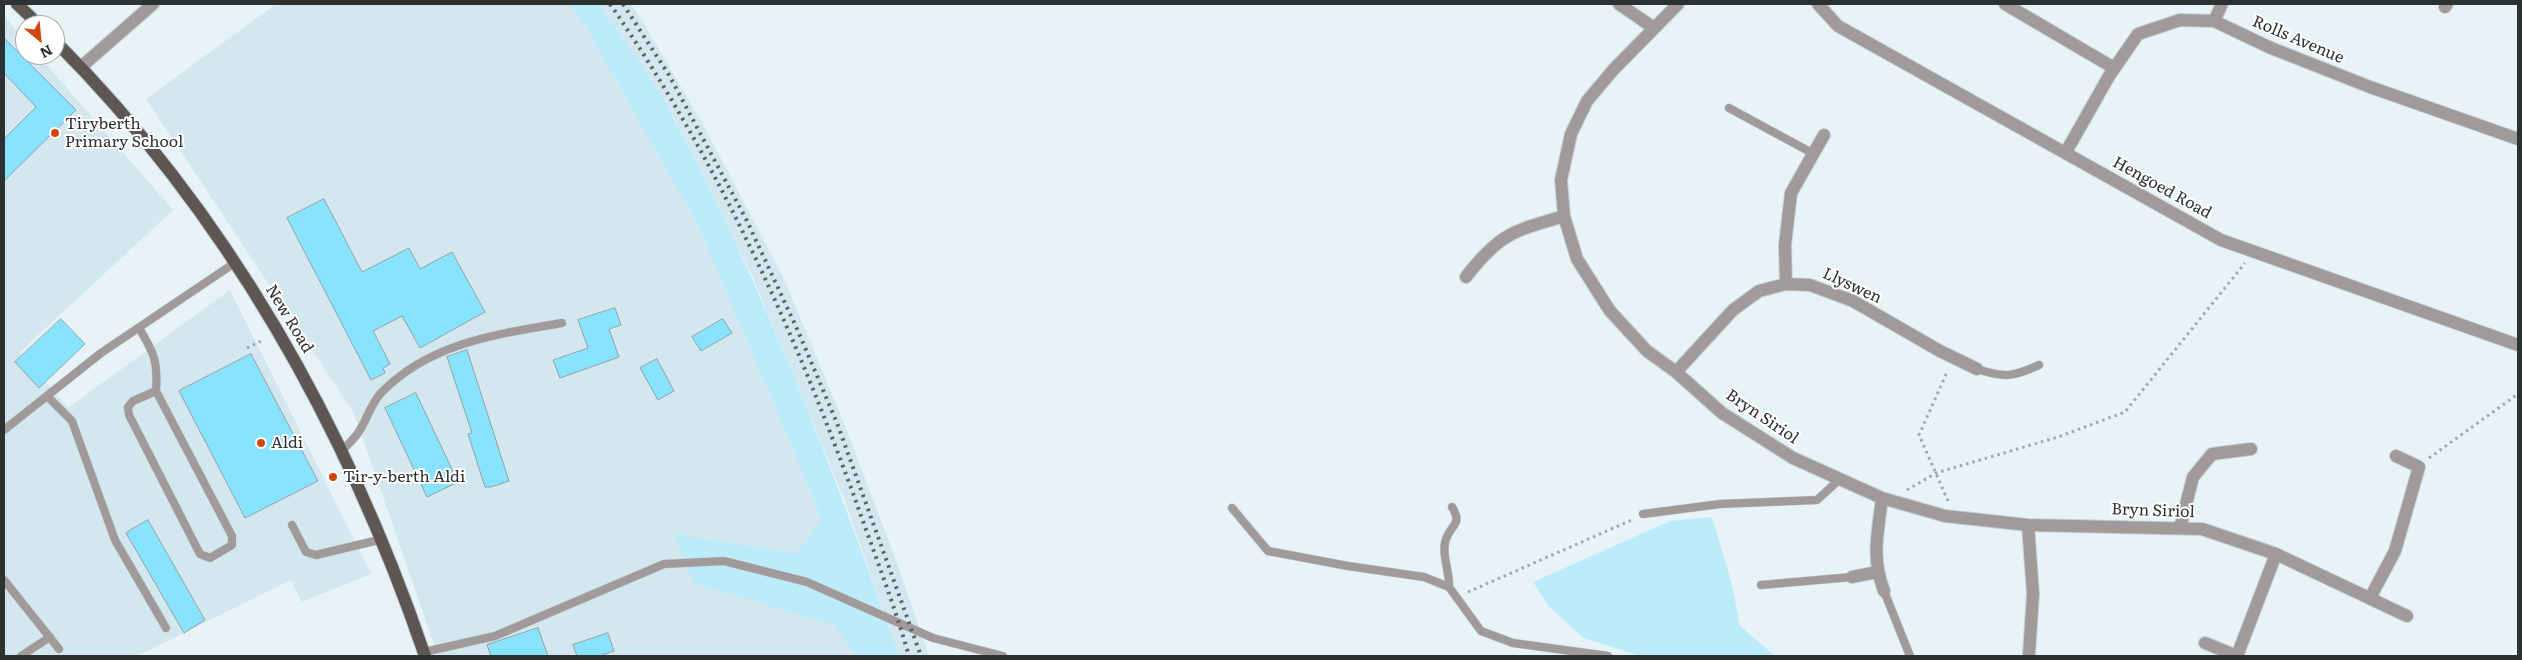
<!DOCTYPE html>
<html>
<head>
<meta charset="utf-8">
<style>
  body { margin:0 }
  #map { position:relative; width:2522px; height:660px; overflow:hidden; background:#e7f3f7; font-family:Literata,serif }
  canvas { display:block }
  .frame { position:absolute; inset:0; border:5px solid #2c3132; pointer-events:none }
  .north { position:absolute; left:15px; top:15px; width:50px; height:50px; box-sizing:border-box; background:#fff; border:1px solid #abadad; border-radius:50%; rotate:152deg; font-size:14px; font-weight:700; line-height:20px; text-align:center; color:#2c3132 }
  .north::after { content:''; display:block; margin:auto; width:18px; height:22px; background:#cf490f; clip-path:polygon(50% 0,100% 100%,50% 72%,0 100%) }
</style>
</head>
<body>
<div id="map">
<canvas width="2522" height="660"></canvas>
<div class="frame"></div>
<div class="north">N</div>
</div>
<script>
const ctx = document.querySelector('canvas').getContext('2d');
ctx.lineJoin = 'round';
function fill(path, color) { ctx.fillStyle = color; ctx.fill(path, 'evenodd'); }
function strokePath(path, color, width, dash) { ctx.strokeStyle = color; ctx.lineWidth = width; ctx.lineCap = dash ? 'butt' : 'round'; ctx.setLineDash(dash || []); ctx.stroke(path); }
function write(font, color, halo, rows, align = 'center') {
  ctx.font = font + ' Literata,serif'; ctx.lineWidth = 4; ctx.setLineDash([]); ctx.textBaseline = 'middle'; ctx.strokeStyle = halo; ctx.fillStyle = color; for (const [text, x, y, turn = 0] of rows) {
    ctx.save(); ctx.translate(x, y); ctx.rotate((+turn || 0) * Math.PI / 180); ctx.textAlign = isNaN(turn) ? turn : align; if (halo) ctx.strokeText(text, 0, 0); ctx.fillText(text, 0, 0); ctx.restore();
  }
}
fill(new Path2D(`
  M276,4H570L587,29L699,227L822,519L870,656H438L354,413L146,99Z
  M599,4H631L643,22L704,126L785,281L843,421L893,552L929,656H899L844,498L755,282L675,119Z
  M4,16L25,41V55H38L173,210L20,352L68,408L230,290L371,574L302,602L291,580L137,656H4Z`), '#d3e7ee');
fill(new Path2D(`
  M570,4H599C624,42 654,80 675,121C766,292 835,474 899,656H856L835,625L694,583L674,534L797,554L822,519L699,227L587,29Z
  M1712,517L1732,585L1740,626L1775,656H1640L1584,638L1549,607L1533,582L1670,521Z`), '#bcecfb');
const building = new Path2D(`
  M4,38L76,110L4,181V139L36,107L4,73Z
  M324,199L362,272L409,248L420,269L452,252L485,312L420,348L402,316L373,331L390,364L383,368L385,373L371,380L287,218Z
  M615,308L621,325L609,329L619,357L560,378L553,360L588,348L578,320Z
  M61,319L85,344L39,388L15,362Z
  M723,319L732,333L701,351L692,337Z
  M467,350L509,481L491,487H485L468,434L472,433L447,357Z
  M251,354L318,481L245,518L179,391Z
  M657,359L674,391L658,400L640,368Z
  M416,393L458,482L427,497L385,408Z
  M148,520L205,620L184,633L126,533Z
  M538,628L548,656H491L487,645Z
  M608,633L614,651L600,656H577L573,645Z`);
fill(building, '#88e3fe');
strokePath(building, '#96a1a5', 1);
const service = new Path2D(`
  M1729,108L1814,154
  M139,328C154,353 158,361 156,391L232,536V545L210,558L200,554L129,415L128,407L133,401L156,391
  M1977,369C2004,378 2013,377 2039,365
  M47,396L72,421L115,540L166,628
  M4,430L101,353L236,262
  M343,450C348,444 354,439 358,433C367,420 370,405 381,393C429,343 497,334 562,323
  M1232,508L1268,551L1348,566L1424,577L1449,587L1481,631L1513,643L1608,656
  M1643,514L1720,504L1817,500L1840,479
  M292,525L306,552L316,555L383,539
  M4,580L59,649
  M1761,585L1852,577
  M1449,587C1450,572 1442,557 1445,543C1448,525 1464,526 1452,507
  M1884,591L1910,656
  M424,652L495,636L664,564L724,561L807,582L933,638L1003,656
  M21,656L50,637`);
const minor = new Path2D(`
  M1619,4L1654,28
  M1678,4L1614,69L1587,101L1571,134L1561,180L1564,216L1577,259L1610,311L1647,351L1676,372L1722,413L1793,458L1882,498L1945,516L2028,525L2202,529L2276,554L2407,616
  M2005,4L2114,68
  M2445,7L2447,4
  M2214,21L2222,4
  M81,67L153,4
  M2066,152L2109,76L2138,34L2180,20L2214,21L2271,48L2370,87L2518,139
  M1466,277C1499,234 1513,231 1564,216
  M1786,284L1785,245L1791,193L1824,135
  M1676,372L1733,310L1759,291L1786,284L1810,285L1853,301L1940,351L1977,369
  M1882,498C1878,533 1871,557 1884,591
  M2028,525L2033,594L2029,654
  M2180,528L2193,477L2212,454L2251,449
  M1852,577L1877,572
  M2370,598L2395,551L2419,467L2396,456
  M2205,643L2237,656
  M2237,656L2276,554`);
const tertiary = new Path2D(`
  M1818,4L1838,26L2221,240L2518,345`);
const primary = new Path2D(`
  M17,4L39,25
  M55,41C227,213 347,427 425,656`);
strokePath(service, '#c5d0d4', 9);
strokePath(minor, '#c5d0d4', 14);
strokePath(tertiary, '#c5d0d4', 14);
strokePath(primary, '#c5d0d4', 14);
strokePath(new Path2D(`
  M247,348L263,340
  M2429,458L2518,394
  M1907,490L1936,473L2058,437L2125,412L2245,263
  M1948,501L1919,435L1948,370
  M1468,592L1634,519`), '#9fa8ab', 3, [2.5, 4]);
strokePath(service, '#a09b9a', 8);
strokePath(minor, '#a09b9a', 12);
strokePath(tertiary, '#a09b9a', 12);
strokePath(primary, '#5e5653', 12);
strokePath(new Path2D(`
  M610,4C717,158 796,334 859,510C876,558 895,607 909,656
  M623,4L669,75L747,221L798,331L837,423L921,656`), '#5d6365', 4, [2.5, 5]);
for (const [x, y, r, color] of [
  [55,133,5,"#cf490f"],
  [261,443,5,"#cf490f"],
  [333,477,5,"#cf490f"]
]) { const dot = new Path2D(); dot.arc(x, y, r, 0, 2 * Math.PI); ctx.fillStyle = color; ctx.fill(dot); strokePath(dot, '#fff', 2); }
write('16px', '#2c3132', '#fff', [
  ["Rolls Avenue",2298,40,23],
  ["Hengoed Road",2162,188,29],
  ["Llyswen",1852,286,25],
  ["New Road",289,319,59],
  ["Bryn Siriol",1762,417,34],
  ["Bryn Siriol",2153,511,2]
]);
write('16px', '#2c3132', '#fff', [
  ["Tiryberth",65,124],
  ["Primary School",65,142],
  ["Aldi",271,443],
  ["Tir-y-berth Aldi",343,477]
], 'left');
</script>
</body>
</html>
